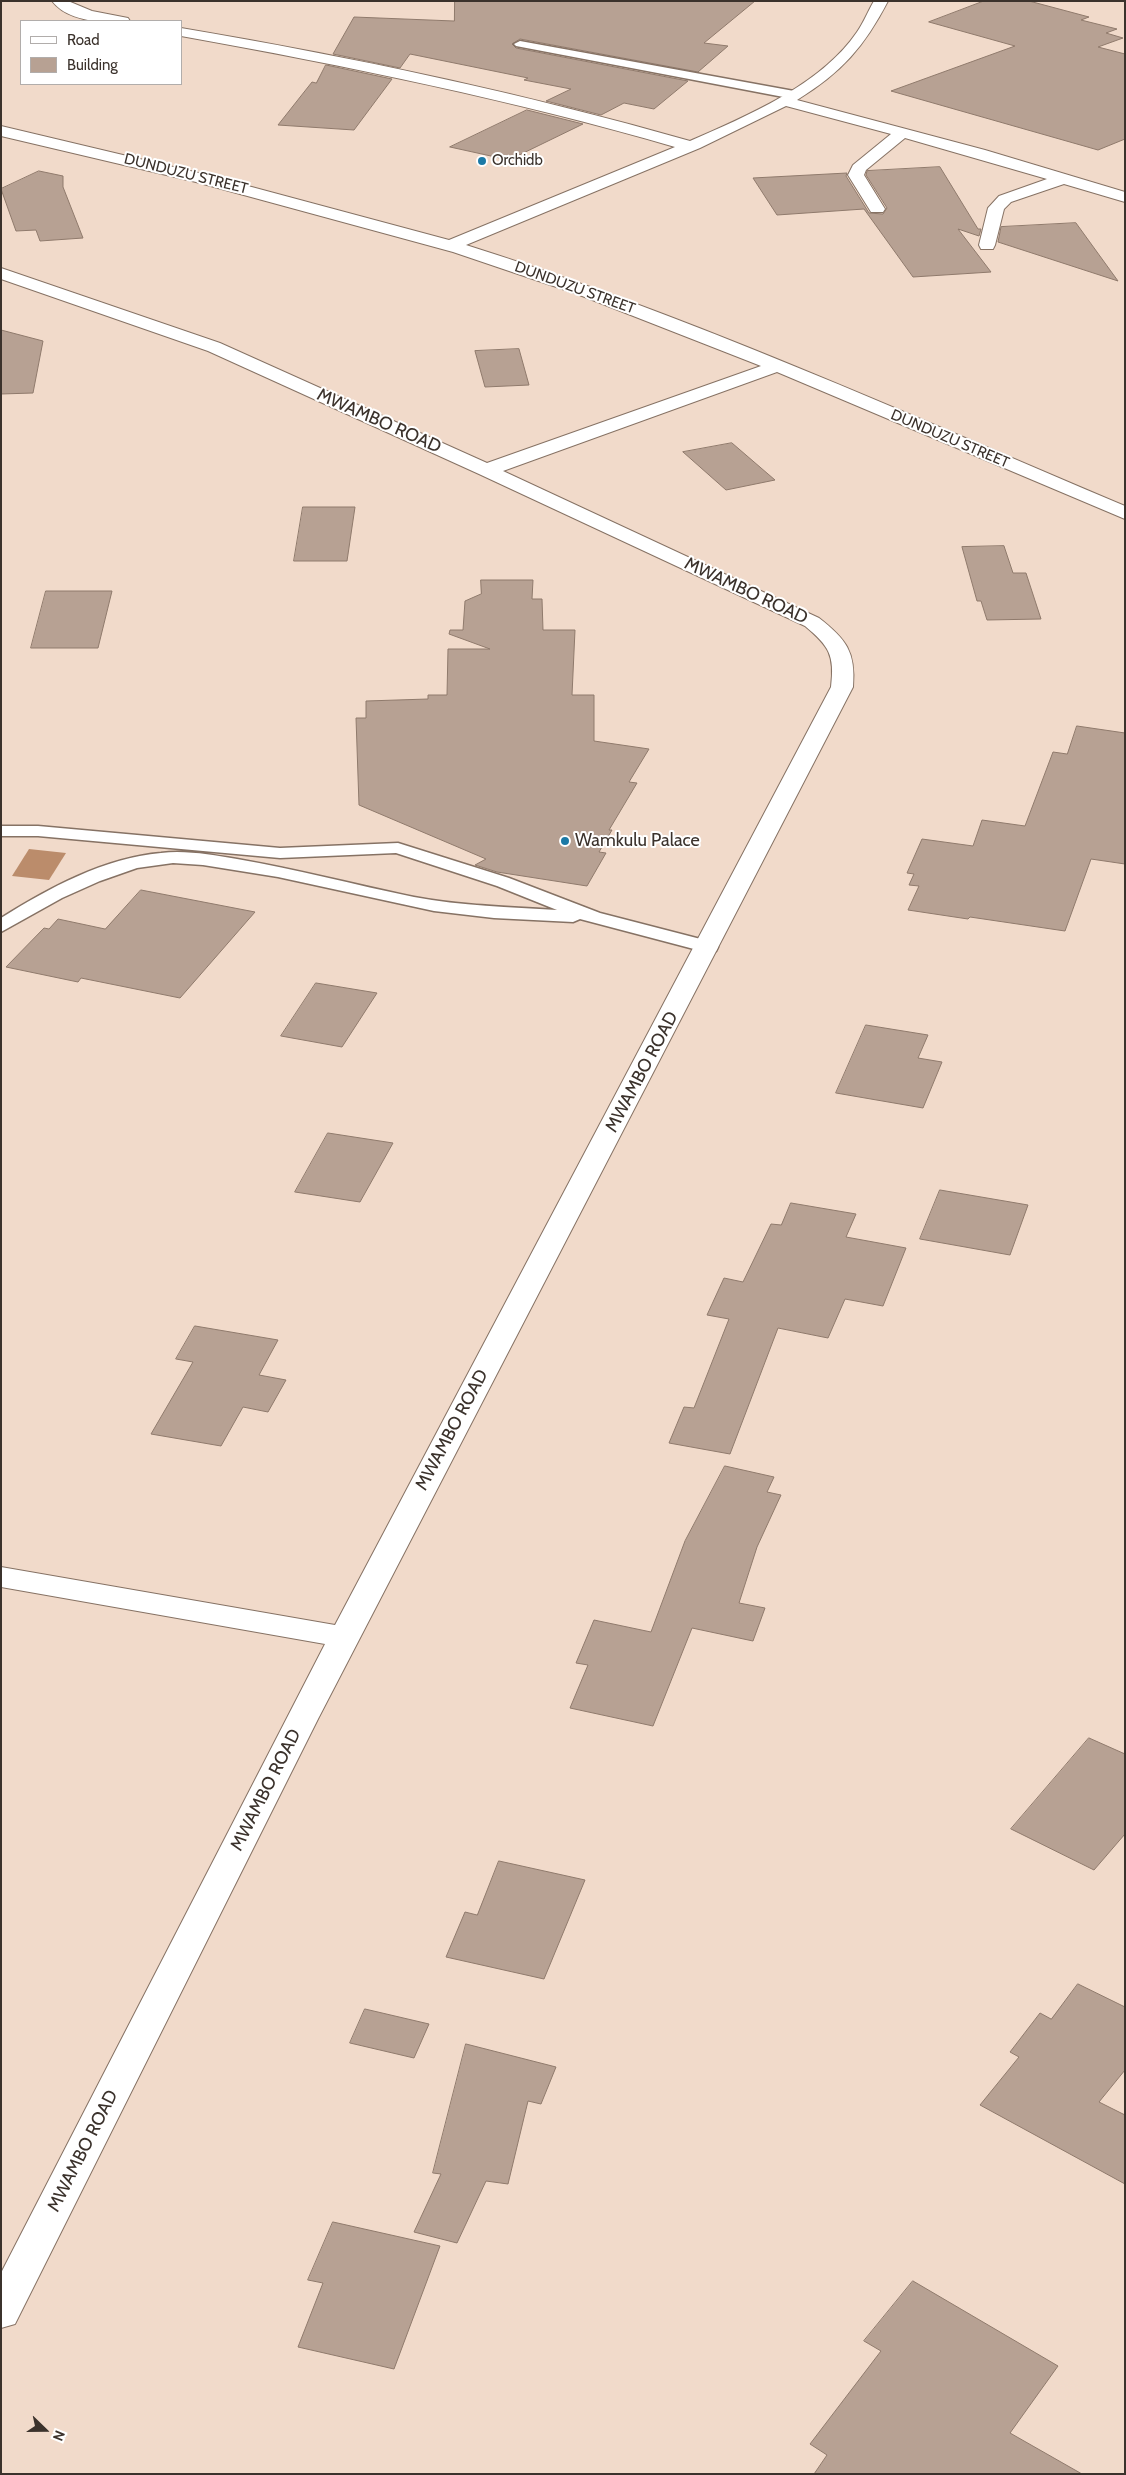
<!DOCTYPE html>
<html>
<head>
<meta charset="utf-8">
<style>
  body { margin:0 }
  #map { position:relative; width:1126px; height:2475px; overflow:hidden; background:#f1daca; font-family:Cabin,sans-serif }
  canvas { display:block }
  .frame { position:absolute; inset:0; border:2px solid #3b322c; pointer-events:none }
  .legend { position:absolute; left:20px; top:20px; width:162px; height:65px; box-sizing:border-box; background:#fff; border:1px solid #b1adab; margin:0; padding:6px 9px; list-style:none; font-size:15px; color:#3b322c }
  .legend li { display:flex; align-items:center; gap:10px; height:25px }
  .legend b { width:25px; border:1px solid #b1adab }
  .north { position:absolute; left:20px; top:2405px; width:50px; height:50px; -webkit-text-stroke:4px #fff; paint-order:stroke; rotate:112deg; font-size:14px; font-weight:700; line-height:20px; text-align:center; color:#3b322c }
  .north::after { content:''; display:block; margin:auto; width:18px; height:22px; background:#3b322c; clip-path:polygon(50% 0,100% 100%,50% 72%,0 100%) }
</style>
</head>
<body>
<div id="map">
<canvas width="1126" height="2475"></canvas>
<div class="frame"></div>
<ul class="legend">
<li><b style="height:6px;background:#fff"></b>Road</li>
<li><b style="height:14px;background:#b7a193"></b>Building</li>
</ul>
<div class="north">N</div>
</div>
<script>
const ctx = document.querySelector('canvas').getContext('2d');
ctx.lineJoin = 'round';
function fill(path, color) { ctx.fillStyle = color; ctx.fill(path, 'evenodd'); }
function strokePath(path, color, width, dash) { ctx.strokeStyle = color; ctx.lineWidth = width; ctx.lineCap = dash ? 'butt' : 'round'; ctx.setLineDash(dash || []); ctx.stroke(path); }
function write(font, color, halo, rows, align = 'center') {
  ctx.font = font + ' Cabin,sans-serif'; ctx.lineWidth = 4; ctx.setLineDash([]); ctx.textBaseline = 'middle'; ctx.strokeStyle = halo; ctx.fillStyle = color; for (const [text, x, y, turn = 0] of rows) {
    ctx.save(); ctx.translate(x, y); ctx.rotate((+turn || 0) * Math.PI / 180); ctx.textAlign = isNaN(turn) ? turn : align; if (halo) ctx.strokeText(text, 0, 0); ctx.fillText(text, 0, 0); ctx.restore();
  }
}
fill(new Path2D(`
  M29,849L66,853L49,880L12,876Z`), '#bb8c6b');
const building = new Path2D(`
  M455,1H755L704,43L728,46L698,72L520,39L512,44L516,48L688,81L654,109L624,103L601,115L546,101L571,89L524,80L528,78L410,54L400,68L333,54L354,17L454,21Z
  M984,1H1029L1089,17L1081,20L1117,29L1106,33L1123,38L1098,47L1125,54V139L1098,150L891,91L1015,46L929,22Z
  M326,65L392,79L354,130L278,125L312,82L316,83Z
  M527,110L583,124L509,160L450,147Z
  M940,167L978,229H981L979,236L958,229L991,272L913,277L864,209L777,215L753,178L847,173L846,176L869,213L883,214L887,208L866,175L867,171Z
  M39,171L63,176V187L83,238L40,241L36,230L16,231L1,189Z
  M1076,223L1118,281L998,242L1001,227Z
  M1,330L43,341L33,393L1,394Z
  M519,349L529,385L485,387L475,351Z
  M732,443L775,480L726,490L683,452Z
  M303,507H355L347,561H294Z
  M1004,546L1013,573H1026L1041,619L987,620L981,601H977L962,547Z
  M481,580H533L532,599H542L543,630H575L572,695H594V741L649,749L629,782L637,783L609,830H612L599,852L606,853L587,886L497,872L475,865L486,859L359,805L356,718H366V701L428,699V695H447L448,649H490L449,634L450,630H463L465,601L481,594Z
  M46,591H112L98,648H31Z
  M1077,726L1125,733V864L1091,859L1065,931L970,917L968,919L908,910L919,886L909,885L914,874L907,873L922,839L973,846L982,820L1025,826L1053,752L1067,754Z
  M141,890L255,912L180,998L81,978L78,982L6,967L44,928L49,929L58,919L105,929Z
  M316,983L377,993L342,1047L281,1036Z
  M866,1025L928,1035L918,1058L942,1062L923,1108L836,1093Z
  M328,1133L393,1143L360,1202L295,1192Z
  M940,1190L1028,1205L1010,1255L920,1239Z
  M791,1203L856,1214L846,1237L906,1248L883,1306L845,1299L828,1338L778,1328L730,1454L669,1443L684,1407L694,1408L729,1319L707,1315L724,1278L743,1282L771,1224L781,1225Z
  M195,1326L278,1340L259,1375L286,1380L268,1412L243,1407L221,1446L151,1434L193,1362L176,1359Z
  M725,1466L774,1477L767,1492L781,1495L757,1547L739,1603L765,1608L753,1641L692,1628L653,1726L570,1708L588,1665L576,1663L594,1620L651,1632L685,1541Z
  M1089,1738L1125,1754V1834L1094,1870L1011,1829Z
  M499,1861L585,1880L544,1979L446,1957L465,1912L477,1915Z
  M1078,1984L1125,2007V2070L1099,2102L1125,2115V2184L980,2105L1019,2057L1010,2052L1040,2013L1051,2019Z
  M365,2009L429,2024L414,2058L350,2043Z
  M466,2044L556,2067L541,2104L528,2101L508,2184L486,2181L457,2243L414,2232L441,2174L433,2173Z
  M333,2222L440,2246L394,2369L298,2347L323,2283L308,2280Z
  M913,2281L1058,2366L1010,2433L1082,2474H814L827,2455L810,2444L881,2351L864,2341Z`);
fill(building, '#b7a193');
strokePath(building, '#8f7a6c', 1);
const service = new Path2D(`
  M520,41L794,91L800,95L794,99L516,46L514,44Z
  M1,826H38L280,848L398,843L509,878L600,913L716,943L718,947L716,951L709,953L580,919L573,922L494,918L434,911L278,877L203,865L173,863L137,868L100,881L62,898L1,932V918C49,888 104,858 161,853C186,850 212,855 237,859C296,869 355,885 414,897C462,906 510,907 557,910L497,886L396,853L280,858L38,836H1Z`);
const minor = new Path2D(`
  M52,1H68L92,11L128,18L130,21C106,23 69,23 52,1Z
  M874,1H888C864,47 842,72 797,100L985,150L1125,192V202L1064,184L1011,202L1004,209L995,245L993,249H981L979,245L988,208L999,196L1047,179L905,138L866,170L864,175L885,209L883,212H871L848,175L853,165L891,134L786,106L700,148L466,245C691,316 907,414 1125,506V519L777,372L503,471L819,618C846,639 856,652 853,687L319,1717L15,2324L1,2328V2273L325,1644L1,1587V1567L335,1625L831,687C835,655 829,646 805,626L479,474L208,351L1,279V268L220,343L487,463L761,366L577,294L453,252L196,182L1,136V126L207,175L449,240L675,147C513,100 348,66 181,36V28C353,57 522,93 690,141C747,116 821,85 857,32C864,22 868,11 874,1Z`);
strokePath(service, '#867264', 3);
strokePath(minor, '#867264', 2);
fill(service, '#fff');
fill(minor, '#fff');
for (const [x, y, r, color] of [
  [482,161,5,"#1b79a6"],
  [565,841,5,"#1b79a6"]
]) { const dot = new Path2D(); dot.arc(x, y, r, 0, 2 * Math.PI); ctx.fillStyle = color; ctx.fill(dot); strokePath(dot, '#fff', 2); }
write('15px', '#3b322c', '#fff', [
  ["Orchidb",492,161]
], 'left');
write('15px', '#3b322c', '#fff', [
  ["DUNDUZU STREET",186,174,14],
  ["DUNDUZU STREET",575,288,20],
  ["DUNDUZU STREET",950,439,23]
]);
write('18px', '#3b322c', '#fff', [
  ["MWAMBO ROAD",379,421,24],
  ["MWAMBO ROAD",746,591,25],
  ["MWAMBO ROAD",642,1072,-62],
  ["MWAMBO ROAD",452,1430,-62],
  ["MWAMBO ROAD",266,1790,-63],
  ["MWAMBO ROAD",83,2151,-63]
]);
write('18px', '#3b322c', '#fff', [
  ["Wamkulu Palace",575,841]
], 'left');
</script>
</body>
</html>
